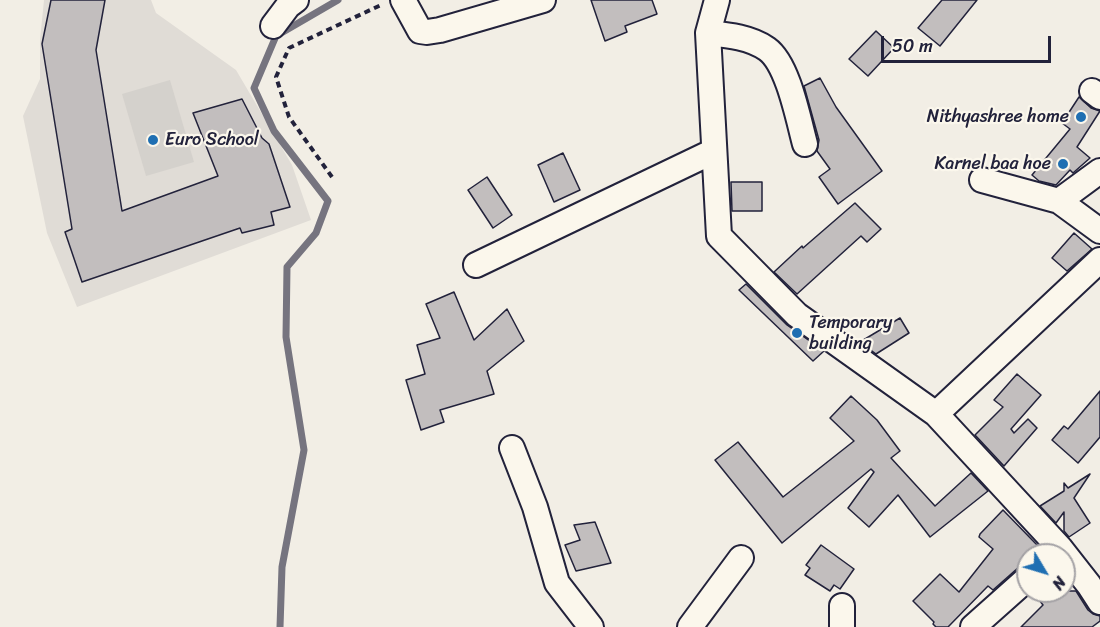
<!DOCTYPE html>
<html>
<head>
<meta charset="utf-8">
<style>
  body { margin:0 }
  #map { position:relative; width:1100px; height:627px; overflow:hidden; background:#f2eee5; font-family:Sriracha,sans-serif }
  canvas { display:block }
  .north { position:absolute; left:1016px; top:543px; width:60px; height:60px; box-sizing:border-box; background:#fbf7ec; border:2px solid #a4a2a5; border-radius:50%; rotate:128deg; font-size:16px; font-weight:700; line-height:24px; text-align:center; color:#22223b }
  .north::after { content:''; display:block; margin:auto; width:21px; height:27px; background:#1f6fb2; clip-path:polygon(50% 0,100% 100%,50% 72%,0 100%) }
  .scale { position:absolute; left:881px; top:36px; width:170px; height:27px; box-sizing:border-box; border:3px solid #22223b; border-top:0; padding-left:8px; font-size:18px; line-height:21px; white-space:nowrap; color:#22223b; -webkit-text-stroke:4px #fbf7ec; paint-order:stroke }
</style>
</head>
<body>
<div id="map">
<canvas width="1100" height="627"></canvas>
<div class="north">N</div>
<div class="scale">50 m</div>
</div>
<script>
const ctx = document.querySelector('canvas').getContext('2d');
ctx.lineJoin = 'round';
function fill(path, color) { ctx.fillStyle = color; ctx.fill(path, 'evenodd'); }
function strokePath(path, color, width, dash) { ctx.strokeStyle = color; ctx.lineWidth = width; ctx.lineCap = dash ? 'butt' : 'round'; ctx.setLineDash(dash || []); ctx.stroke(path); }
function write(font, color, halo, rows, align = 'center') {
  ctx.font = font + ' Sriracha,sans-serif'; ctx.lineWidth = 4.5; ctx.setLineDash([]); ctx.textBaseline = 'middle'; ctx.strokeStyle = halo; ctx.fillStyle = color; for (const [text, x, y, turn = 0] of rows) {
    ctx.save(); ctx.translate(x, y); ctx.rotate((+turn || 0) * Math.PI / 180); ctx.textAlign = isNaN(turn) ? turn : align; if (halo) ctx.strokeText(text, 0, 0); ctx.fillText(text, 0, 0); ctx.restore();
  }
}
fill(new Path2D(`
  M44,0H151L156,13L236,70L292,165L311,220L77,307L47,233L23,116L40,79V40Z`), '#e0dcd6');
fill(new Path2D(`
  M170,80L194,162L146,176L122,94Z`), '#d4d1cc');
strokePath(new Path2D(`
  M280,627L282,567L304,450L286,337L287,267L316,233L328,201L274,131L254,88L276,36L338,0`), '#76747f', 7);
const building = new Path2D(`
  M51,0H105L96,50L122,211L218,176L193,113L242,99L262,138L269,144L290,207L271,212L274,225L242,233L240,228L82,282L65,232L72,229L42,44Z
  M591,0H652L657,14L625,26L627,32L605,41Z
  M942,0H977L940,46L918,28Z
  M876,31L894,48L868,76L849,59Z
  M820,78L836,107L882,171L838,204L819,177L830,169L817,151L819,140L804,86Z
  M1079,97L1091,108L1100,111L1077,147L1090,158L1073,173L1070,170L1056,185L1039,181L1032,175L1070,129L1062,123Z
  M563,153L580,190L554,202L538,165Z
  M487,177L512,215L493,228L468,190Z
  M731,182H762V211H732Z
  M855,203L881,229L867,242L861,236L797,294L774,272L802,246L803,248Z
  M1074,233L1092,249L1067,271L1052,258Z
  M746,284L787,325L824,351L813,361L739,290Z
  M454,292L474,340L507,309L524,341L487,371L494,394L440,410L444,422L421,430L406,380L425,374L417,345L440,338L426,304Z
  M900,318L909,333L876,354L860,342Z
  M1017,374L1041,395L1011,429L1014,433L1028,419L1037,428L1004,466L975,435L1003,407L994,400Z
  M1100,391V437L1078,463L1052,440L1064,426L1068,429Z
  M851,396L877,420L900,451L891,458L935,506L971,473L988,491L930,537L898,495L869,527L848,508L874,472L871,469L782,543L715,460L738,442L783,497L854,441L830,418Z
  M1090,474L1074,498L1090,523L1069,537L1064,531V512L1056,523L1040,506L1064,491V483L1068,488Z
  M1003,510L1039,547L1034,555H1028V564L1019,567L993,590L988,586L948,627H936L933,624L934,622L913,601L940,574L959,592L993,549L979,537L980,534Z
  M595,522L611,563L576,571L565,545L580,540L574,525Z
  M821,545L854,569L840,589L834,585L830,591L805,575L810,568L806,565Z
  M1035,591H1076L1088,610L1093,614L1100,616V621L1092,627H1021L1043,605L1033,592Z`);
fill(building, '#c2bebe');
strokePath(building, '#22223b', 1.5);
const minor = new Path2D(`
  M403,0L420,31L427,32L440,30L543,0
  M717,0L708,33L719,236L797,315L936,414L1060,548L1089,585L1100,602
  M273,26L288,6L296,0
  M708,33C727,35 750,37 767,49C788,64 798,118 805,144
  M1092,91L1100,97
  M1100,171L1059,201L1100,231
  M982,180L1059,201
  M476,265L714,151
  M936,414L1100,260
  M512,448L535,507L557,583L591,627
  M842,606V627
  M690,627L741,558
  M973,627L1028,578`);
strokePath(minor, '#22223b', 28);
strokePath(new Path2D(`
  M332,177L289,117L276,77L289,48L381,5`), '#22223b', 4, [6, 4.5]);
strokePath(minor, '#fbf7ec', 24);
for (const [x, y, r, color] of [
  [1081,117,6,"#1f6fb2"],
  [153,140,6,"#1f6fb2"],
  [1063,164,6,"#1f6fb2"],
  [797,333,6,"#1f6fb2"]
]) { const dot = new Path2D(); dot.arc(x, y, r, 0, 2 * Math.PI); ctx.fillStyle = color; ctx.fill(dot); strokePath(dot, '#fbf7ec', 2); }
write('18px', '#22223b', '#fbf7ec', [
  ["Nithyashree home",1069,117],
  ["Euro School",165,140,"left"],
  ["Karnel baa hoe",1051,164],
  ["Temporary",809,323,"left"],
  ["building",809,344,"left"]
], 'right');
</script>
</body>
</html>
